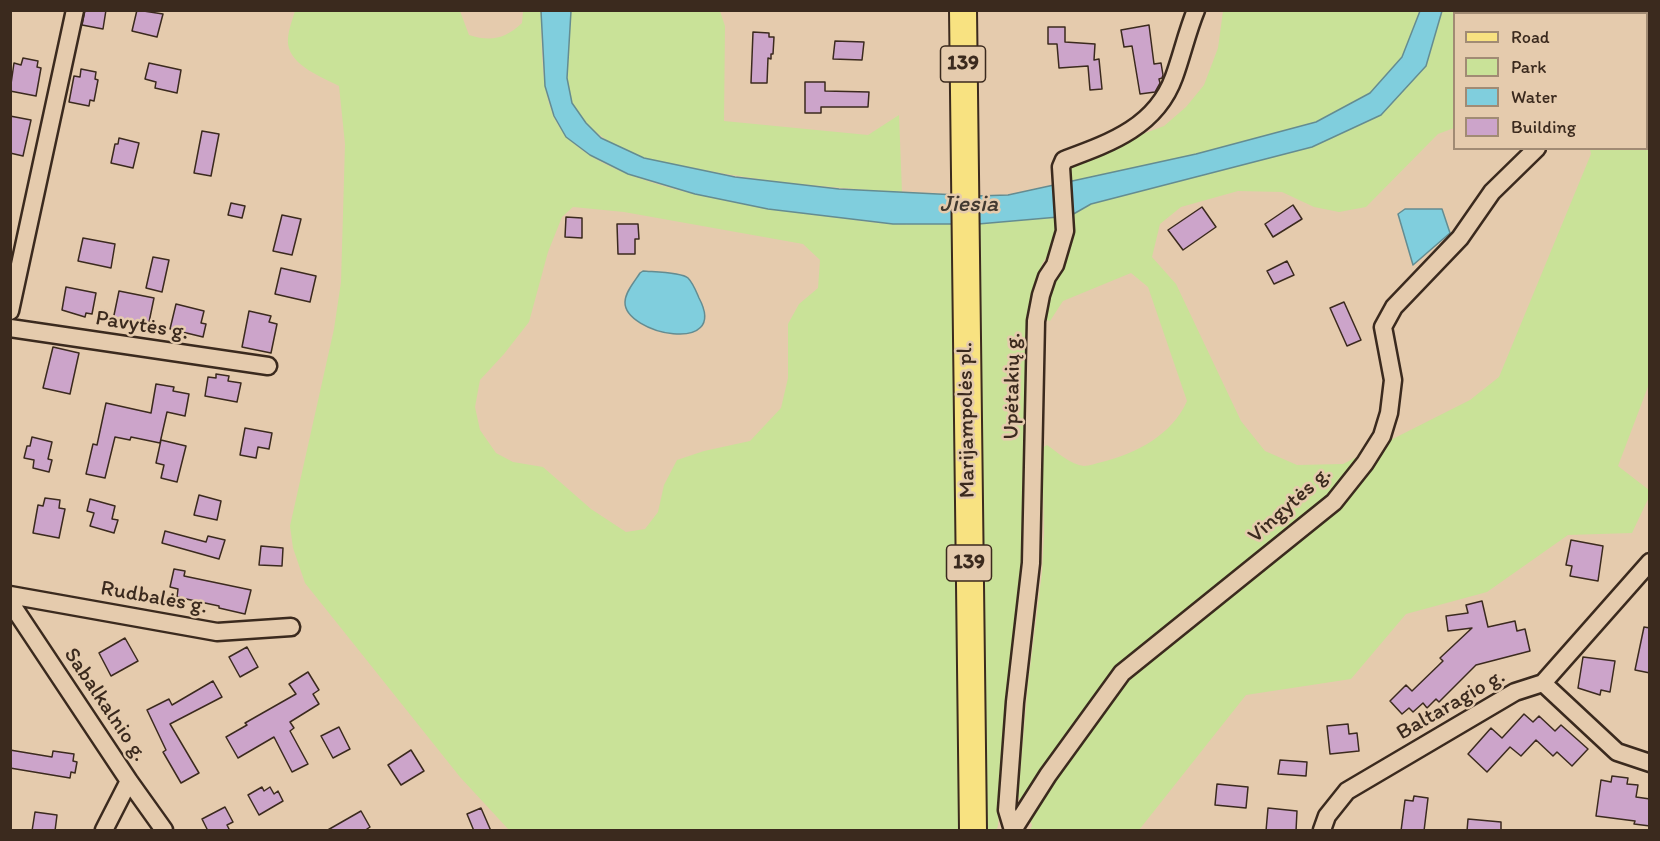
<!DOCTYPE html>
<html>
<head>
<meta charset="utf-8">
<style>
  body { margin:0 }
  #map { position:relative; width:1660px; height:841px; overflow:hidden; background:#e5cbad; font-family:Itim,sans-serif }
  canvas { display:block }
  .frame { position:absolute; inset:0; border:12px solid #3b2a1e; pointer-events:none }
  .legend { position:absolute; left:1453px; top:12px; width:195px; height:138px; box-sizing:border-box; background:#e5cbad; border:2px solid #a18b74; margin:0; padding:8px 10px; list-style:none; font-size:18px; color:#3b2a1e }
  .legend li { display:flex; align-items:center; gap:12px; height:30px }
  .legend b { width:30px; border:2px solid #a18b74 }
</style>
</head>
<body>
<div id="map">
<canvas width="1660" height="841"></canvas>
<div class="frame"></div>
<ul class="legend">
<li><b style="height:8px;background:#f8e281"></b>Road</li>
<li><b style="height:16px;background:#c9e298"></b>Park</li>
<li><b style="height:16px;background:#80cedd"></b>Water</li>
<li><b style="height:16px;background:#cca4ca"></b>Building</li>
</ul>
</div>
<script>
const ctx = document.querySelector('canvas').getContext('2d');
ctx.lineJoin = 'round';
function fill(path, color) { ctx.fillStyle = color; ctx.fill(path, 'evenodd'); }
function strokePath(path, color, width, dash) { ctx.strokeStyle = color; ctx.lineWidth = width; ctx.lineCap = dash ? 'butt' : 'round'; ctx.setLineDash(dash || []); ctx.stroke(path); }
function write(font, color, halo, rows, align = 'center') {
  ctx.font = font + ' Itim,sans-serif'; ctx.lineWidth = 5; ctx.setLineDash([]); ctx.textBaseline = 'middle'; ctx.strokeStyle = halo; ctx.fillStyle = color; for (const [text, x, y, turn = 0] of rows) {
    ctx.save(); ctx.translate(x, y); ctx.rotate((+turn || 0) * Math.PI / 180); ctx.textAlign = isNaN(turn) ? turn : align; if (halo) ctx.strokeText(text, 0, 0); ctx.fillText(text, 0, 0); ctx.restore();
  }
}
fill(new Path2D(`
  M295,11H460L469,35C491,42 505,39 522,23L523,11H541C542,49 539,107 567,137C615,189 760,208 829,216C850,219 871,223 893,224C912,225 932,223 952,223L958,503L963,830H509L460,777L305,583L293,548L290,526L334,329L341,282L345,144L339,86C322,77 291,66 288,44C287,33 292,21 295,11ZM573,207L624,212L803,244L820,260L818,288L799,304L788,324V378L781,408L750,441L704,451L677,460L664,485L658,512L645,529L626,532L591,509L543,467L513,462L496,453L480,430L475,407L480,380L504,354L529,322L548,252L562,217Z
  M571,11H720L725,26L724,121L868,135L899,115L902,192C832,188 762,182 694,168C678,165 660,163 645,158C617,149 588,132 573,105C561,82 571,37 571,11Z
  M1223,11H1420L1402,57L1370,93L1316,122L1196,154L1068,182L1065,173L1074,160L1164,126L1186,107L1204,85L1218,48Z
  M1442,11H1649V384L1618,466L1649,490V497L1632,533L1568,535L1487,592L1406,614L1351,679L1246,695L1139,830H1030L1032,825L1018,796L1028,684L1042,572L1044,533L1042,448L1047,445C1057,452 1071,465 1084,466C1089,466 1097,463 1102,462C1137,453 1172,435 1187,401L1148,287L1131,273L1063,301L1050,321L1043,319L1056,278L1064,268L1067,253L1051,250L1042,264L1036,285L1024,561L1005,723L998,826L996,830H984L978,224L1070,216L1091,204L1312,147L1381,115L1426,66ZM1454,14H1646V148L1590,149L1591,154L1499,377L1470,400L1343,464L1297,465L1265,451L1241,421L1176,284L1152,257L1160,224L1181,207L1238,191L1282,192L1314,207L1339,212L1366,207L1438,134L1454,128Z`), '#c9e298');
const water = new Path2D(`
  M541,11H571L567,78L572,103L586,123L601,138L644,158L735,177L839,189L977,196L1008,195L1196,154L1316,122L1370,93L1402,57L1420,11H1442L1426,66L1381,115L1312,147L1091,204L1070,216L978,224H893L768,209L695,194L628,174L590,155L566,137L554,116L545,86Z
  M1405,209H1442L1450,233L1413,265L1398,214Z
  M643,271C653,272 681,272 688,278C693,283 696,291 699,298C730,356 624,334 625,302C625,292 635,281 640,273Z`);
fill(water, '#80cedd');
strokePath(water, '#648c91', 1.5);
const building = new Path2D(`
  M85,10H106L103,29L82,25Z
  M137,10L163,14L157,37L132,31Z
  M1149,25L1154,64L1161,63L1163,75L1162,78L1159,79L1160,83L1155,92L1140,94L1132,46L1124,47L1121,30Z
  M1048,27H1065V42L1095,44L1094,60L1099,59L1102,89L1090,90L1088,66L1059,68L1057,44H1048Z
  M753,32L769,33V37H774L773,54H771V59L768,58L767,83H751Z
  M835,41L864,42L862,60L833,59Z
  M23,58L38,61L37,67L41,68L36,96L10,91L14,63L21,65Z
  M149,63L181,70L177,93L155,88L156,82L145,79Z
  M81,69L96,72L95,79L98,80L94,101L90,100L89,106L69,102L74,76L80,77Z
  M805,82H825V91L869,92L868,107H821V113H805Z
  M10,116L31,120L23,156L10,153Z
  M202,131L219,134L211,176L194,173Z
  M119,138L139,143L133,168L111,163L115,144H118Z
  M231,203L245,206L242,218L228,215Z
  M1293,205L1302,219L1273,237L1265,224Z
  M1202,207L1216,227L1183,250L1168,230Z
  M282,215L301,219L292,255L273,251Z
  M566,217L582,218V238L565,237Z
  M617,224H638L639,239H635V254H618Z
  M83,238L115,244L111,268L78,261Z
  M153,257L169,260L162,292L146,288Z
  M1287,261L1294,275L1274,284L1267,271Z
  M281,268L316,276L310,302L275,294Z
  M66,287L96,293L92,314L86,313L85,317L62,310Z
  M119,291L154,298L148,327L113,320Z
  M1344,302L1361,340L1347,346L1330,308Z
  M176,304L204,311L201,323L206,324L203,337L170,329Z
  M249,311L271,316L269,322L277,324L271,353L242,347Z
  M53,347L79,353L70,394L43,388Z
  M216,374L229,376L228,381L241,383L237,402L205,396L208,377L216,378Z
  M156,384L174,387L173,391L189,394L185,416L167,412L160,443L131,437L130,440L115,437L105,478L86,474L93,444L97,445L106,403L151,413Z
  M245,428L272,433L269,449L258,447L256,458L240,455Z
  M32,437L52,442L48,459L52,460L49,472L33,468L34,460L24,458L27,446H30Z
  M161,440L186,446L177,482L161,478L164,465L156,463Z
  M199,495L221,501L217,520L194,515Z
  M45,498L60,500L59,508L65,509L59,538L33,533L38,505L43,506Z
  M90,499L115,506L112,519L118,520L114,533L90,526L94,513L87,511Z
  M165,531L206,542L208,536L225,540L219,559L162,543Z
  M1571,540L1603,546L1598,581L1570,576L1572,566L1566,565Z
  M261,546L283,548L282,566L259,565Z
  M174,569L185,571L184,576L251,590L245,614L219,608V606L177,597L178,589L170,587Z
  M1482,601L1488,627L1515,621L1517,631L1525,629L1530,651L1476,665L1439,702L1436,699L1427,708L1423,703L1413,712L1409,708L1402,714L1390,701L1406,685L1412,691L1443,661L1440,658L1472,628L1448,631L1446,616L1468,613L1466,605Z
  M1644,627L1650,628V673L1635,670Z
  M125,638L138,661L111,676L99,653Z
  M247,647L258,667L240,677L229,657Z
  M1583,657L1615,661L1610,692L1601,690L1600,695L1578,688Z
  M308,672L319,690L313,694L319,704L290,722L294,728L290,731L308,764L292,772L274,737L238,758L226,737L247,725L245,723L296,694L289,684Z
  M213,681L222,697L170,724L199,773L181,783L163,752L166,750L147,710L169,699L172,705Z
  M1524,714L1533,722L1539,716L1555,731L1561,725L1588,749L1572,766L1557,752L1553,756L1536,740L1521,756L1510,747L1487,772L1468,754L1491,728L1502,738Z
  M1348,724L1349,734L1357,733L1359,751L1330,754L1327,726Z
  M339,727L350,749L333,758L321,736Z
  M10,750L52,757L53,751L74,754L73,761L77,762L75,773L71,772L70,778L10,768Z
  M411,750L424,771L401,785L388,765Z
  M1280,760L1307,762L1306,776L1278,774Z
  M1612,776L1628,778L1627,784L1638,785L1636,797L1650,799V826L1634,824L1635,821L1596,816L1601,780L1611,782Z
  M1217,784L1248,787L1246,808L1215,805Z
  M262,787L264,791L270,787L274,794L278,791L283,801L259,815L248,795Z
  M1414,796L1428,798L1424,831H1401L1405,800L1413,801Z
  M225,807L233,822L227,825L230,831H208L202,819Z
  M481,808L491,831H474L467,814Z
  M1268,808L1297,811L1296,831H1266Z
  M361,811L370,827L364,831H326Z
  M35,812L57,815L55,831H32Z
  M1468,819L1501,822V831H1467Z`);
fill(building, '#cca4ca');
strokePath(building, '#3b2a1e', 1.5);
const minor = new Path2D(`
  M1646,52L1650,51
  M10,311L75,10
  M10,328L268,366
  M10,595L217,632L291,627
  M10,602L129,781L164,830
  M1543,683L1617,752L1650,763
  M104,830L129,781
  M1013,830L1048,775L1122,673L1334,502L1365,463L1382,436L1389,413L1393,380L1383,327L1394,307L1460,238L1492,192L1537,148
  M1013,830L1007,810L1015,702L1031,563L1036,321L1041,295L1047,277L1055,265L1065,231L1061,167L1064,160C1110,143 1156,127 1174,77C1182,55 1187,32 1196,10
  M1322,830L1327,816L1347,791L1515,692L1543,683L1650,562`);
const primary = new Path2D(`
  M963,10L973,830`);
strokePath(minor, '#3b2a1e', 21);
strokePath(primary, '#3b2a1e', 30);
strokePath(minor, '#e5cbad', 16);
strokePath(primary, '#f8e281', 26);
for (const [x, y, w] of [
  [963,64,45],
  [969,563,45]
]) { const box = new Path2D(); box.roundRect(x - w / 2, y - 18, w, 36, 4.5); ctx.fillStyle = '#e5cbad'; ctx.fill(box); strokePath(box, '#3b2a1e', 1.5); }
write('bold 21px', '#3b2a1e', null, [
  ["139",963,64],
  ["139",969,563]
]);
write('22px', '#3b2a1e', '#e5cbad', [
  ["Pavytės g.",142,326,9],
  ["Upėtakių g.",1013,386,-89],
  ["Marijampolės pl.",967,420,-91],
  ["Vingytės g.",1290,505,-42],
  ["Rudbalės g.",154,598,10],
  ["Sabalkalnio g.",105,705,56],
  ["Baltaragio g.",1451,705,-30]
]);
write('italic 24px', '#423a31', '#e5cbad', [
  ["Jiesia",969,205]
]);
</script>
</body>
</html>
